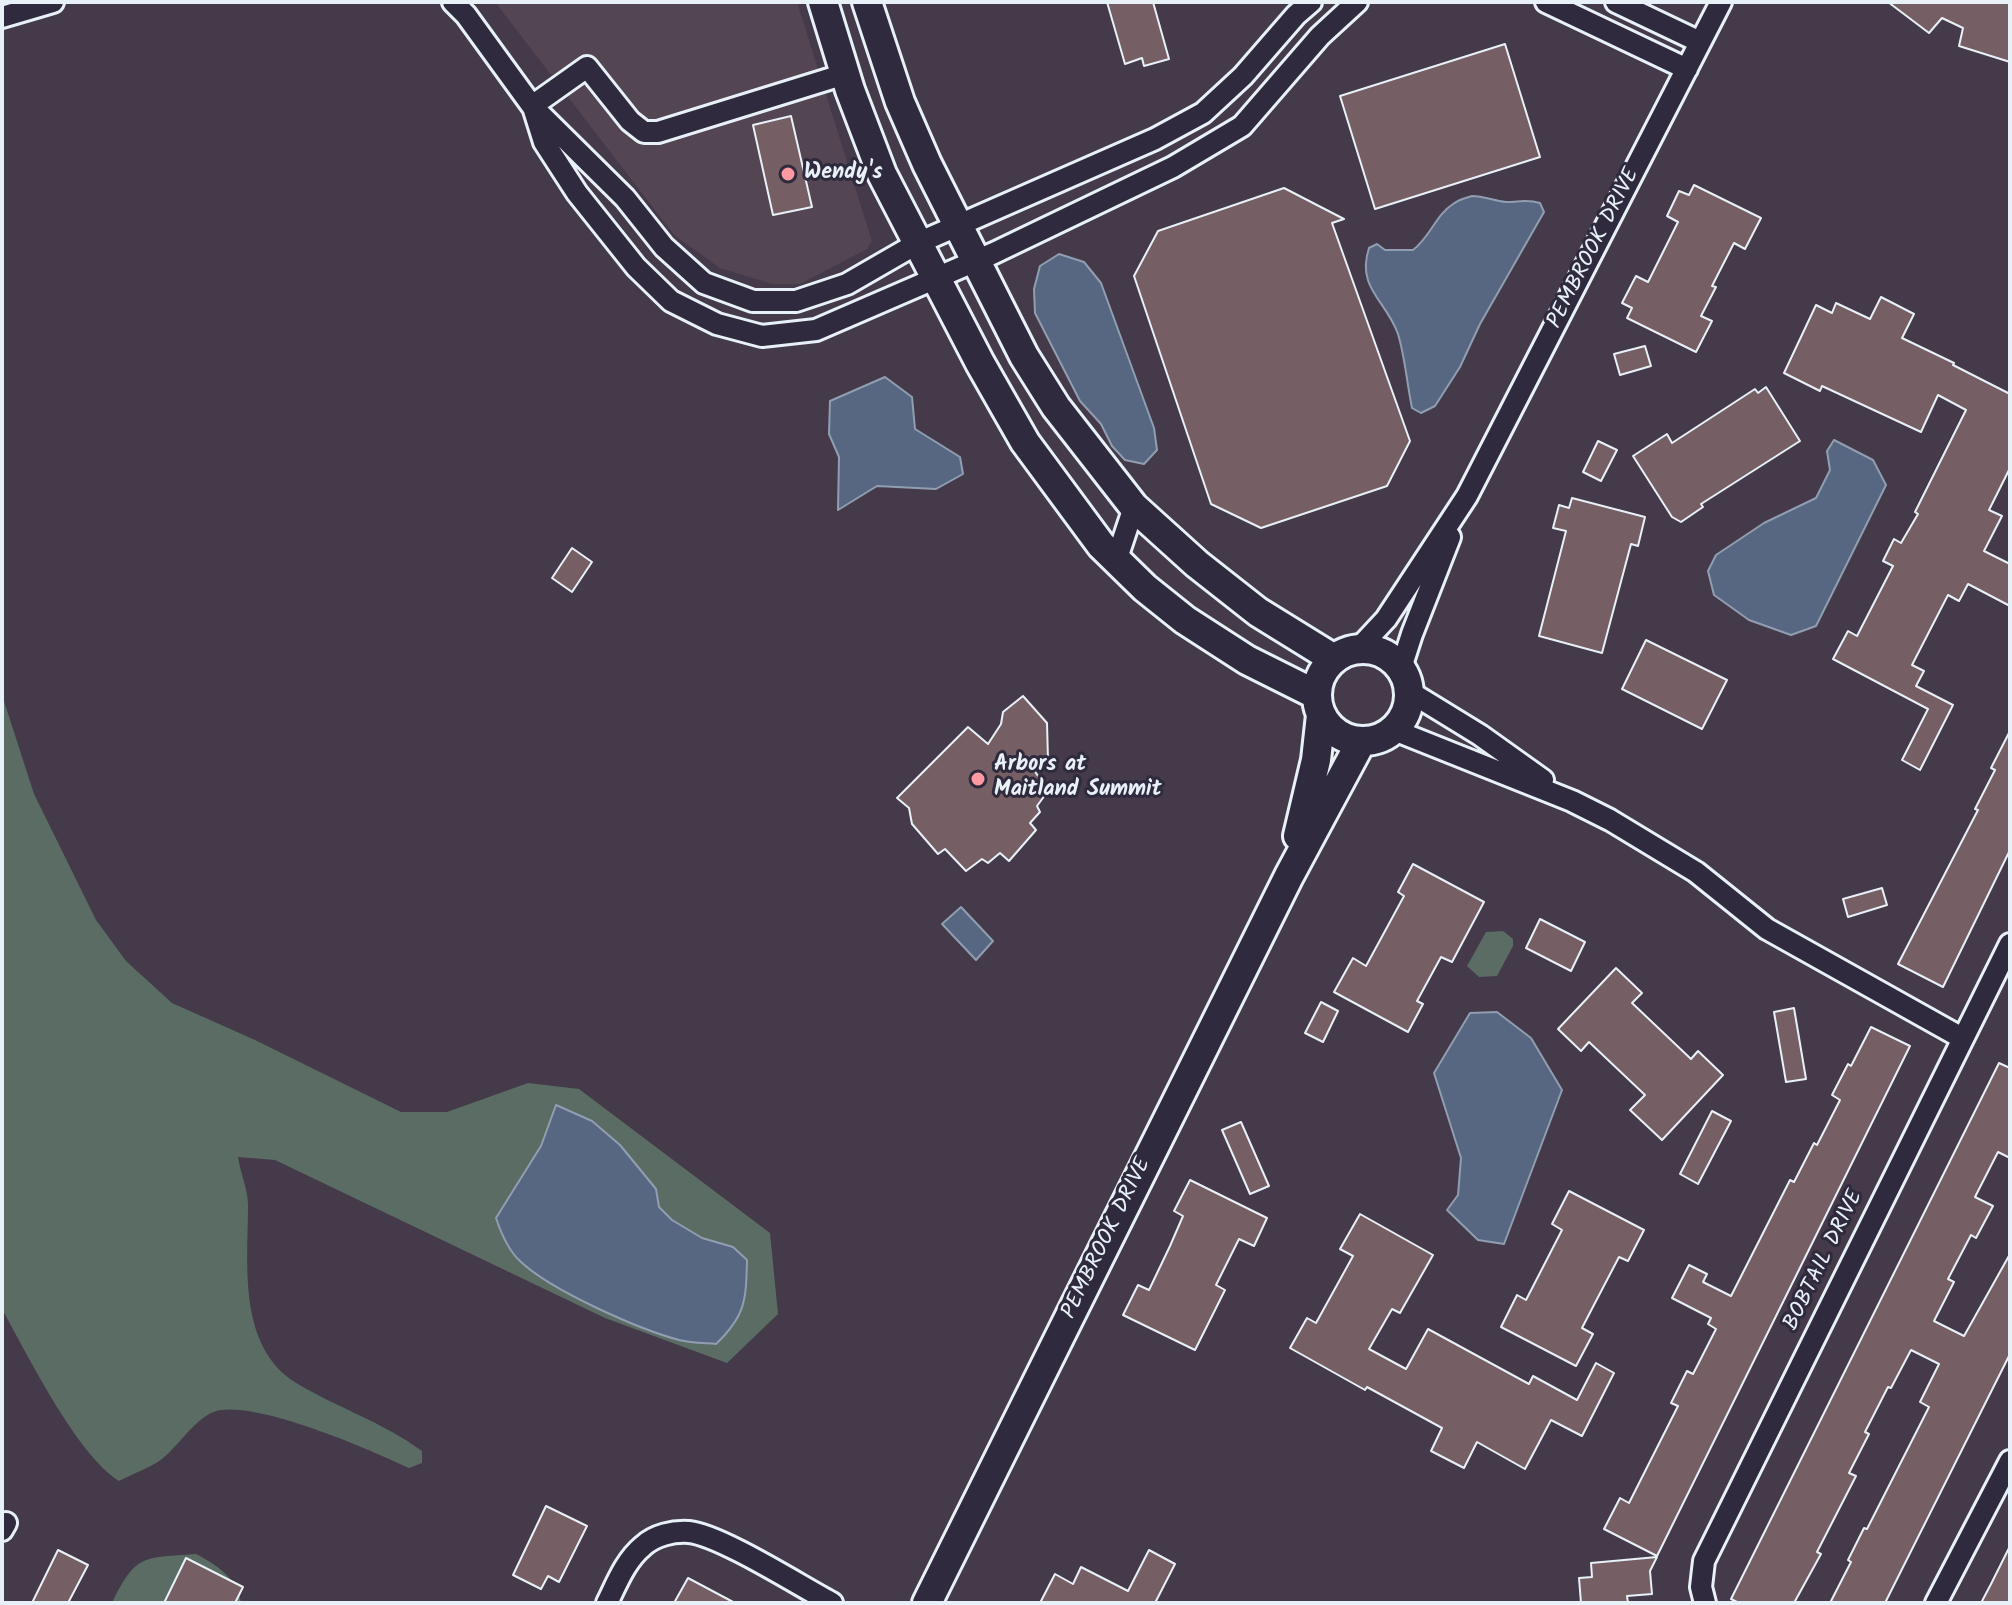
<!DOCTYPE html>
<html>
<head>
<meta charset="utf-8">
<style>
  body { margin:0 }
  #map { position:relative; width:2012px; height:1605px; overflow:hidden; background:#443a49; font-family:Kalam,sans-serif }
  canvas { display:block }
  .frame { position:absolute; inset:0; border:4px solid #e8f1f8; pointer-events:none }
</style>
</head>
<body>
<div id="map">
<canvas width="2012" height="1605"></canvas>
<div class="frame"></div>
</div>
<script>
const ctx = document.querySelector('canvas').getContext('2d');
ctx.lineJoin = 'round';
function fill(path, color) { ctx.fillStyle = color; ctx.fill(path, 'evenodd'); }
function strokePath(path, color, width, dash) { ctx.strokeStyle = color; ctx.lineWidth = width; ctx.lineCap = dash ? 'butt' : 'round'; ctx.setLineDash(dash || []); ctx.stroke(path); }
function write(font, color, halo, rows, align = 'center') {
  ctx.font = font + ' Kalam,sans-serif'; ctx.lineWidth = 6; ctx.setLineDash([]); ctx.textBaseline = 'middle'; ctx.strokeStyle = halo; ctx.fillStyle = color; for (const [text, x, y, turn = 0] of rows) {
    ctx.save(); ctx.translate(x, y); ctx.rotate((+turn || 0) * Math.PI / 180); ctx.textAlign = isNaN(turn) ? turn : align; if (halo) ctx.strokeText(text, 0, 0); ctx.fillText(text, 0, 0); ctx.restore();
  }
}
fill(new Path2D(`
  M495,2H797L872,241L867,249L800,284H772L720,268L674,235Z`), '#534551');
fill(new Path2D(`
  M2,695L34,794L96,920L126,961L172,1003L255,1040L401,1112H447L528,1083L579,1089L770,1233L778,1314L727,1363L605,1318L275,1160L238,1157C240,1172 248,1189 248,1205C248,1265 237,1348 298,1384C338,1408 384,1423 422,1451V1463L409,1468C373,1451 246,1395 211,1413C192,1423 179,1445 162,1459C150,1468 132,1474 119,1481C77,1455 27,1354 2,1309Z
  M1503,931L1513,939V946L1497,976L1479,977L1467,966L1486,932Z
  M196,1554C217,1565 237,1578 241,1603H112C136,1553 144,1558 196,1554Z`), '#5b6c64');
const water = new Path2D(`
  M1472,196C1484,196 1494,201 1506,202C1519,202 1527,199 1540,203L1544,212L1480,324L1460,367L1435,406L1421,413L1412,408C1407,384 1405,357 1398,334C1386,300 1356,288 1369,248L1377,244L1385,250H1413C1430,237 1436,215 1453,204C1458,200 1466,198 1472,196Z
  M1059,254L1084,262L1101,283L1154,428L1157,450L1144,464L1125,460L1112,446L1101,424L1080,401L1035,313L1034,289L1040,266Z
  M885,377L912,397L915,429L960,457L963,474L936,489L877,486L838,510L839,457L829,434L830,401Z
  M1834,440L1873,460L1886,485L1816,626L1791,635L1749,620L1714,595L1708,571L1716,555L1764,523L1816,498L1830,470L1827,451Z
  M961,907L993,941L976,960L942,924Z
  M1497,1012L1531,1038L1562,1090L1504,1244L1478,1240L1447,1210L1458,1195L1461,1158L1434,1073L1470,1013Z
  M556,1105L592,1121L620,1145L656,1189L659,1207L672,1220L702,1238L733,1247L747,1260C746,1300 746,1315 716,1344C704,1343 691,1343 679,1340C638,1329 550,1290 520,1261C508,1250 501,1233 496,1218L541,1146Z`);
fill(water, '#576681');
strokePath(water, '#919eb1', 2);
const building = new Path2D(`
  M1107,2H1153L1169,59L1144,66L1142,58L1125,64Z
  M1888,2H2010V62L1959,46L1963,28L1942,18L1929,33Z
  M1505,44L1540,157L1375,209L1340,96Z
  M791,116L812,207L773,215L753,125Z
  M1694,185L1761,218L1745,249L1734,243L1712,286L1716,287L1701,316L1712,321L1696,352L1627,318L1632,308L1622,303L1636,276L1648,282L1678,222L1667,216L1679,191L1689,195Z
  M1284,188L1344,219L1332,223L1410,441L1387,486L1261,528L1211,504L1134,276L1158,231Z
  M1881,297L1914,314L1902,338L1954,363L1953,365L2010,394V468L1989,510L2002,516L1984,551L2010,564V606L1968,584L1959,601L1948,595L1912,665L1924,671L1916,686L1953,705L1920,770L1902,760L1928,709L1833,659L1848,631L1857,636L1893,566L1883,561L1894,539L1901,543L1918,514L1915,512L1966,410L1938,395L1921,432L1822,386L1820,391L1784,373L1816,305L1832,313L1836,303L1870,319Z
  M1645,346L1651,366L1620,375L1614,354Z
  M1766,387L1800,441L1701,504L1703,507L1681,522L1672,517L1633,456L1667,434L1672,443L1755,389L1758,393Z
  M1598,441L1617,450L1601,481L1583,472Z
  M1572,498L1645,517L1638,546L1631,544L1602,653L1539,636L1566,531L1553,528L1559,505L1569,508Z
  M572,548L592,562L572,592L552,578Z
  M1646,640L1727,680L1702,729L1622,689Z
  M1023,696L1047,723L1048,760L1032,767L1048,791L1037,806L1040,812L1030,823L1036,830L1009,861L1000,853L988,863L982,859L966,871L945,849L938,854L912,824L909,808L897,798L968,727L988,744L1001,724L1003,712Z
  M2010,731V850L1943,987L1898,964L1978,810L1975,809L1995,770L1991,768Z
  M1413,864L1484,902L1452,962L1441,957L1417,1001L1423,1004L1408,1032L1334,992L1353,958L1366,966L1404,896L1398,892Z
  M1882,888L1887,905L1848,917L1843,899Z
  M1540,919L1585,942L1571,971L1526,948Z
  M1616,968L1642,993L1632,1003L1691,1059L1698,1051L1723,1075L1662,1140L1630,1110L1645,1095L1589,1042L1581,1051L1558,1029Z
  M1321,1002L1338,1011L1323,1042L1305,1033Z
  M1794,1008L1806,1079L1786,1082L1774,1012Z
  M1871,1027L1910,1046L1657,1556L1604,1529L1620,1498L1629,1503L1678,1406L1671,1403L1687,1371L1693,1374L1716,1329L1708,1324L1711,1318L1672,1298L1689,1265L1707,1274L1703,1282L1731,1296L1790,1180L1794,1182L1814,1143L1817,1145L1840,1100L1832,1095L1848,1064L1851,1066Z
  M1999,1063L2010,1068V1158L1998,1152L1975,1197L1993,1206L1976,1238L1971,1235L1948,1279L1954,1282L1934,1321L1964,1336L2010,1254V1354L1885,1603H1830L1851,1562L1848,1560L1864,1528L1867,1529L1929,1407L1920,1402L1939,1364L1911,1350L1891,1388L1888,1387L1865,1432L1869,1434L1849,1473L1856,1476L1817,1552L1821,1554L1794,1603H1739L1731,1599Z
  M1712,1111L1731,1121L1698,1184L1680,1174Z
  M1241,1122L1269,1186L1250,1194L1222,1130Z
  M1190,1180L1267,1218L1254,1246L1239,1239L1216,1285L1225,1290L1195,1350L1123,1315L1138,1285L1149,1290L1170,1246L1183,1216L1174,1211Z
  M1569,1191L1644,1230L1628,1261L1619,1257L1596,1301L1582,1328L1593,1334L1576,1366L1501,1327L1517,1295L1526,1300L1562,1230L1552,1224Z
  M1360,1214L1433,1255L1400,1313L1392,1309L1369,1349L1406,1369L1428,1329L1529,1384L1533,1376L1577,1400L1596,1363L1614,1373L1582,1436L1551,1420L1525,1469L1477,1442L1464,1468L1431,1451L1442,1428L1367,1387L1365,1390L1290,1348L1307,1318L1316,1323L1353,1256L1340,1249Z
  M546,1506L587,1526L559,1582L548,1576L541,1589L513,1575Z
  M2010,1546V1603H1981L1991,1584Z
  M58,1550L88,1565L68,1603H32Z
  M1149,1550L1175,1564L1155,1603H1040L1055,1574L1073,1584L1081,1567L1128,1591Z
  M1657,1557L1650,1571L1652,1594L1627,1596L1628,1603H1581L1579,1578L1592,1577L1591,1563Z
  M186,1558L243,1587L235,1603H164Z
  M688,1578L735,1603H674Z`);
fill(building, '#765f64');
strokePath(building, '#e8f1f8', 2);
const street = new Path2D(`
  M453,2L466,15L532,106L625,198L664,247L704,283L753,301H796L847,284L918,243L1155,139L1203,113L1243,76L1296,15L1311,2
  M1546,2L1687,69
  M1616,2L1700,42
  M2,17L53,2
  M532,106L587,67L630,121L644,132H658L845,74
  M534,110L544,142L577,193L636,267L671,301L717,324L762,336L816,330L994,253L1173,167L1242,126L1320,36L1357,2
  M1116,561L1134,507
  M1358,649L1386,619L1467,496L1721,2
  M1401,668L1412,634L1450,537
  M1410,692L1480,735L1543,780
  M1394,730L1572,801L1610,820L1696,872L1767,929L1962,1038
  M2,1530L6,1523
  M607,1603C617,1583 625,1561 643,1546C655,1535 673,1531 689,1532C720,1535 800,1586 832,1603
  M1705,1603L1701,1587L1704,1561L2010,944
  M1936,1603L2010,1461`);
const secondary = new Path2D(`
  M823,2L850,90L882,174L980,363L1025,442L1101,545L1145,588L1185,620L1247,660L1317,695
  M867,2L900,102L927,164L1024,356L1056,407L1134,507L1197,564L1258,612L1334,659
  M1317 695a46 46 0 1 1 92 0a46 46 0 1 1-92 0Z
  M1298,836L1316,760L1321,715
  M927,1603L1289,876L1361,742`);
strokePath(street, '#e8f1f8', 26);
strokePath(secondary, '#e8f1f8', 34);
strokePath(street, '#2f2a3d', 20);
strokePath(secondary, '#2f2a3d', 28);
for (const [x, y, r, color] of [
  [788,174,8,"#ff9aa2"],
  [978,779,8,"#ff9aa2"]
]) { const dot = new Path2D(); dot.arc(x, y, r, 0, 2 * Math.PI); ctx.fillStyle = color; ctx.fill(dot); strokePath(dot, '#2f2a3d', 3); }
write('bold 22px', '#e8f1f8', '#2f2a3d', [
  ["Wendy's",804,174],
  ["Arbors at",994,766],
  ["Maitland Summit",994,791]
], 'left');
write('22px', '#e8f1f8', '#2f2a3d', [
  ["PEMBROOK DRIVE",1595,249,-63],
  ["PEMBROOK DRIVE",1108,1239,-64],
  ["BOBTAIL DRIVE",1825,1261,-64]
]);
</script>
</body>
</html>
